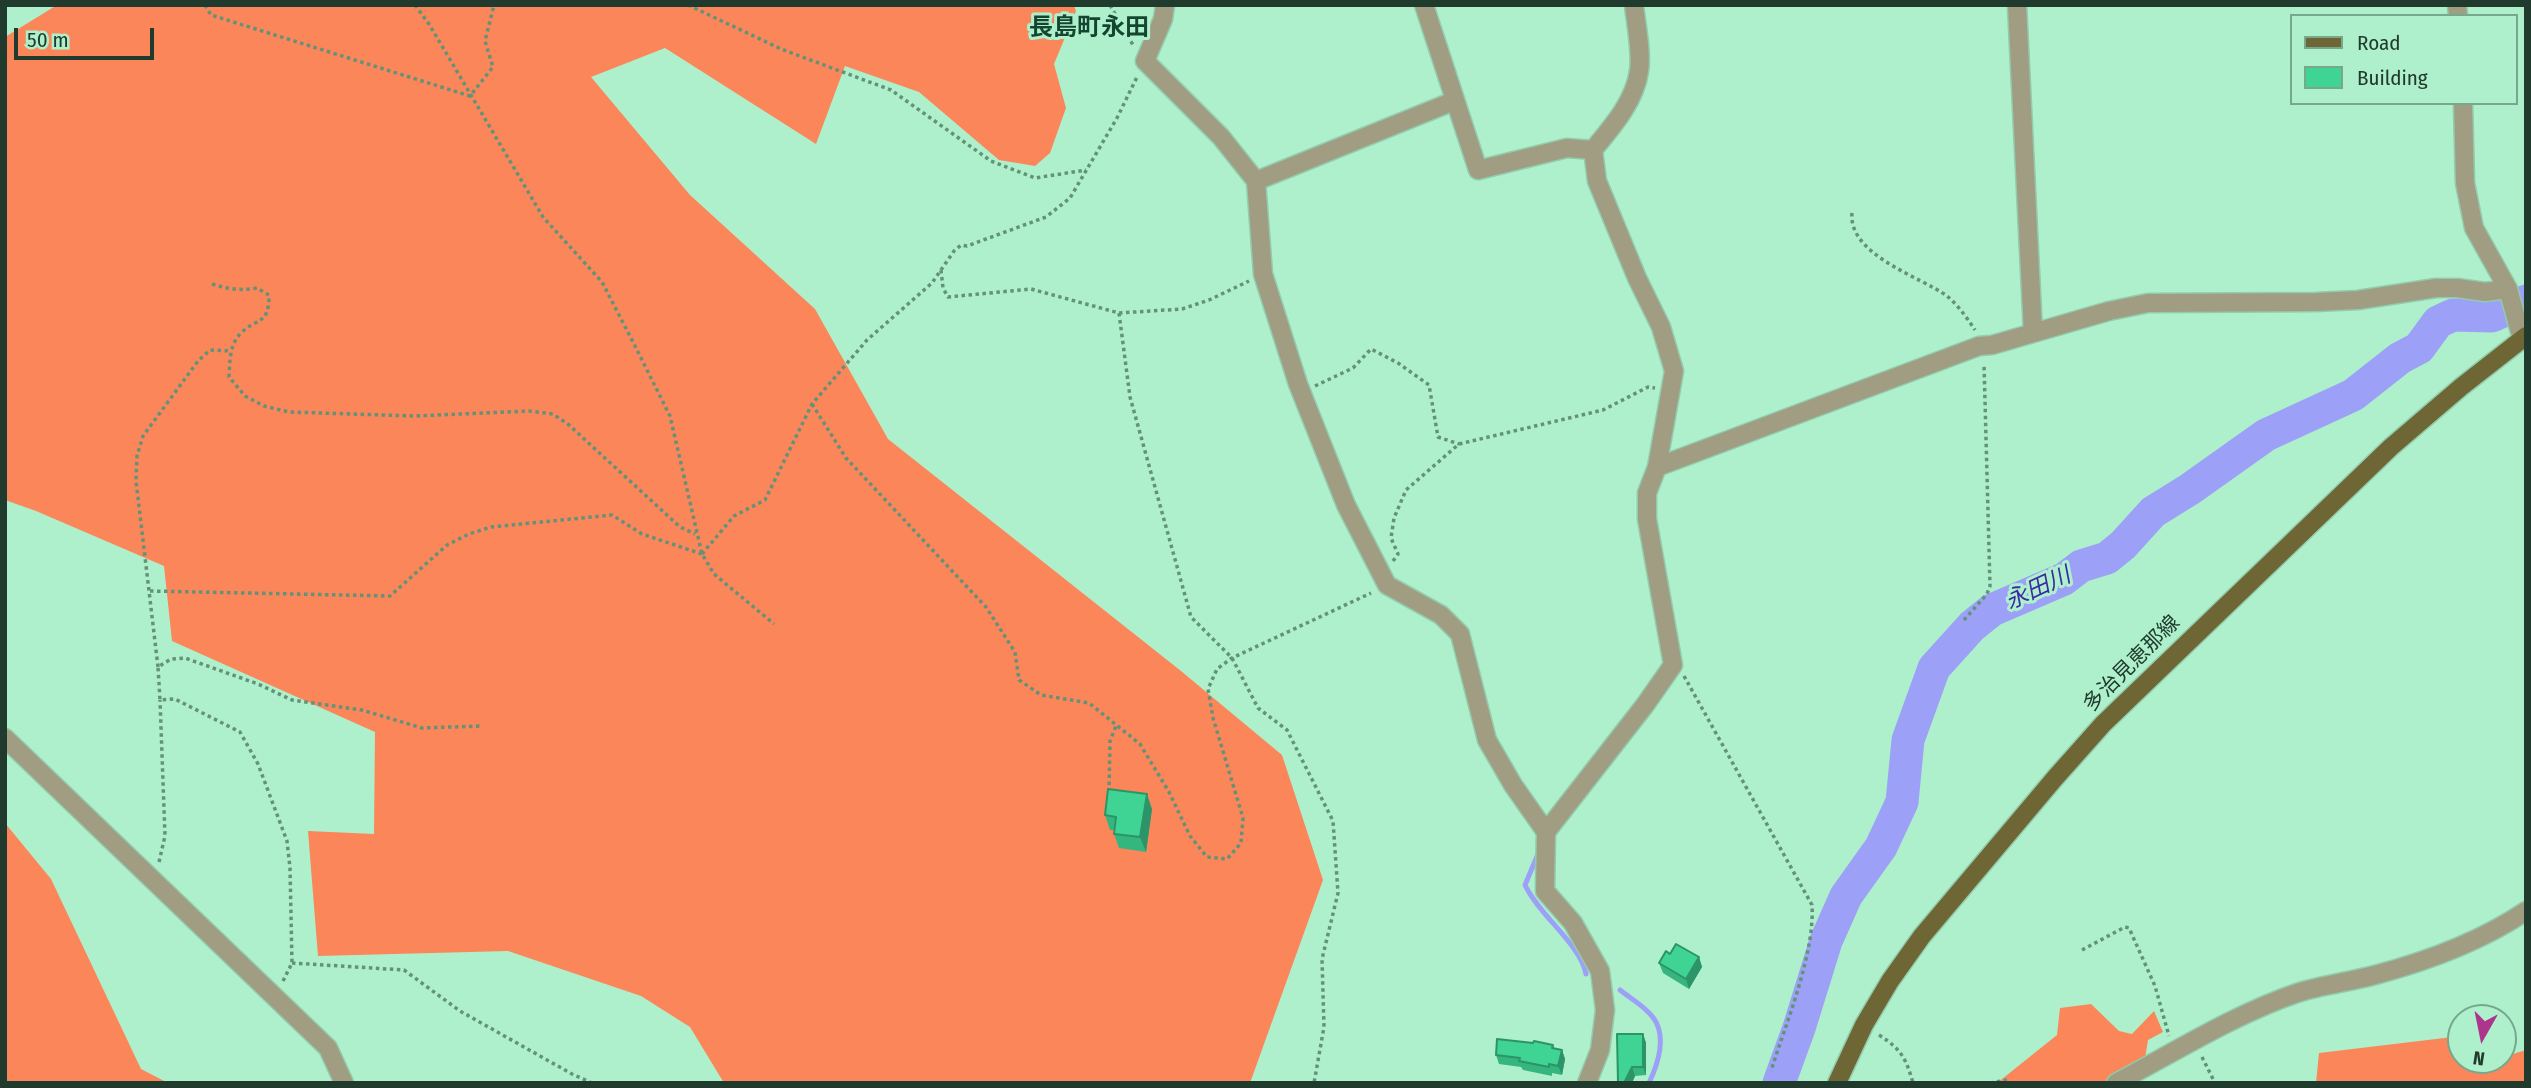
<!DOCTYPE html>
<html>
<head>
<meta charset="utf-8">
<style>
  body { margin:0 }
  #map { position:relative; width:2531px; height:1088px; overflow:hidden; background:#aef0cc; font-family:"Fira Sans Condensed",sans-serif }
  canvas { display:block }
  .frame { position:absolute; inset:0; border:7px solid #203b2d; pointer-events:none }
  .legend { position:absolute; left:2290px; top:14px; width:228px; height:91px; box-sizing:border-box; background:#aef0cc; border:2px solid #75a88c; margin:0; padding:9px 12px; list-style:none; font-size:21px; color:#203b2d }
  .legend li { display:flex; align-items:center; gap:14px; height:35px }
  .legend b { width:35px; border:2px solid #75a88c }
  .north { position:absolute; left:2447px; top:1004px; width:70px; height:70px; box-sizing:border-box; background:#aef0cc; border:2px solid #75a88c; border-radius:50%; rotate:189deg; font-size:19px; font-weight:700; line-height:28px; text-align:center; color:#203b2d }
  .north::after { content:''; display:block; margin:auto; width:24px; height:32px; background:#ad368d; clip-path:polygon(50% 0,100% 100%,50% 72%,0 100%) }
  .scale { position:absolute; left:14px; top:28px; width:140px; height:32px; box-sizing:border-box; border:4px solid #203b2d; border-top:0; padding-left:9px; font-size:21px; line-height:24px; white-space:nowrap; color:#203b2d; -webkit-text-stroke:5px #aef0cc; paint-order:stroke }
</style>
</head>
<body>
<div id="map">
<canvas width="2531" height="1088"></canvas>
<div class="frame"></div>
<ul class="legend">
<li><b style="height:9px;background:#6e6635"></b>Road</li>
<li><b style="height:19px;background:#3fd494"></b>Building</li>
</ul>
<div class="north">N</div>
<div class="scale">50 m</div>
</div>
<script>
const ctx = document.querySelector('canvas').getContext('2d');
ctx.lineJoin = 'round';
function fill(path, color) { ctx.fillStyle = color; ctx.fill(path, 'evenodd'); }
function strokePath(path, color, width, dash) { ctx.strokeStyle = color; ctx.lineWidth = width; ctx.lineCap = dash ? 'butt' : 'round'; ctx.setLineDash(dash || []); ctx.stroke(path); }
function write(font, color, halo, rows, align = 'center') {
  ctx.font = font + ' "Fira Sans Condensed","Noto Sans JP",sans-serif'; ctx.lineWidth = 6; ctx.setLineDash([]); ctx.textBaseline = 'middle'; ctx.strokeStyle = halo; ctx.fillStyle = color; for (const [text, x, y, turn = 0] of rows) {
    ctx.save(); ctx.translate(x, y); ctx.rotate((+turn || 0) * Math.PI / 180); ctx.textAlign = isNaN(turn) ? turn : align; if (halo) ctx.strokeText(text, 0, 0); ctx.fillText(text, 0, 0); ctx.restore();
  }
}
fill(new Path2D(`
  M57,5H1074L1076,11L1054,64L1066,108L1050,153L1035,166L999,160L919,92L845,66L816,144L665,48L591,77L690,195L815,309L888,439L1181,671L1282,755L1323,880L1250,1083H724L690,1027L641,996L508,951L318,956L308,831L374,834L375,732L172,641L164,566L36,511L5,500V37Z
  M5,823L51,879L141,1069L168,1083H5Z
  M2091,1004L2119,1031L2132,1034L2154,1011L2163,1032L2148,1040L2141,1083H1997L2057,1035L2060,1008Z
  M2461,1036V1060H2503V1057L2526,1050V1083H2316L2319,1053Z`), '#fb865a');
strokePath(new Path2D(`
  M1538,854L1525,885C1539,915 1581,945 1586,974
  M1620,990C1631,999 1651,1010 1657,1024C1665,1042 1657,1066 1649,1083`), '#9ca1f7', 5);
strokePath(new Path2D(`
  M1779,1083L1799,1028L1826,941L1846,896L1881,847L1902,802L1908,740L1934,668L1972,626L1992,610L2064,579L2081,566L2107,558L2123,545L2153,512L2190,489L2266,435L2353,395L2400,358L2419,348L2438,322L2453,315L2492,316L2526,301`), '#9ca1f7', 33);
const street = new Path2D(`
  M1165,5L1163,19L1145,61L1221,137L1256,181L1263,274L1298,384L1346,505L1387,585L1441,615L1460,634L1487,740L1513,785L1546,832
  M1424,5L1478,170L1567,148L1593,150
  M2017,5L2033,333
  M2457,5L2458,16
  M2463,103L2465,183L2474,228L2508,289L2522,339
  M1256,181L1454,101
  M1657,467L1979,346L1992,345L2109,311L2148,303L2316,302L2358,300L2436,288H2457L2485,292L2508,289
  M5,738L328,1048L344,1083
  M1587,1083L1600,1050L1605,1010L1600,971L1573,923L1545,891L1546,832L1645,705L1673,665L1647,519V493L1657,467L1674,371L1661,327L1637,278L1597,181L1593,150C1612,127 1635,101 1639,71C1642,53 1636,24 1634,5
  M2116,1083C2175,1052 2233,1015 2297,993C2322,985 2349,982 2375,975C2428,961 2480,942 2526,911`);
const primary = new Path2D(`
  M1837,1083L1864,1025L1890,981L1922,936L2055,778L2103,724L2391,447L2461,387L2526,336`);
strokePath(street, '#92ccac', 21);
strokePath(primary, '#92ccac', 21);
strokePath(new Path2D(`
  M205,5L211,15L470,96L493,67L485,41L494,5
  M415,5L429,24L543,217L602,282L633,342L670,416L702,554L714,574L774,624
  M688,5L781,49L891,90L991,161L1035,178L1086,170
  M1110,5L1133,45
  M1852,213C1848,255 1921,277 1947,296C1958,305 1967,318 1975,330
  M941,270L943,288L948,297L1031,289L1119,313L1182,309L1209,300L1249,281
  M212,284C227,289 241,291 257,288L269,295C269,326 257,317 241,333C229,345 230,362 229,377L245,396L264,406L289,412L415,416L529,411L553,414L569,425L680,527L695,534
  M1119,313L1130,397L1191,617L1232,658L1258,708L1287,730L1333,821L1338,893L1322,959L1324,1027L1314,1083
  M1315,386L1353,368L1371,349L1398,363L1429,385L1438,437L1459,444
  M812,404L846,458L986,607L1015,652L1019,680L1041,695L1089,703L1140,744L1169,792L1190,836L1207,857L1227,859L1241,843L1243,818L1213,718L1208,689L1217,669L1232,658L1371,593
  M702,554L734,516L765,500L812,404L867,340L932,283L954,251L961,245L967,246L1046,217L1070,198L1117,118L1137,77
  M1393,561L1398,554L1391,538L1394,518L1406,490L1459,444L1603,410L1648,387L1655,388
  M150,591L390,596L447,545L469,534L491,527L612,515L642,534L702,554
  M1964,620L1987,594L1990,586L1984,364
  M158,667L136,481L137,456L143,436L198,361L210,350L231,351
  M1684,676L1812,905C1815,954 1786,1023 1771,1071
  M1109,792L1110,741L1116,726
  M159,862L165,836L160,700
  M2082,950L2125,927L2129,928L2155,986L2169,1036
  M292,963L404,970L460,1011L572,1074L592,1083
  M283,981L292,963L290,868L287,841L258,764L240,732L175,699L160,700L158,667L171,659L185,658L258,684L292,700L362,710L422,728L481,726
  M1879,1035C1901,1049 1906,1058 1913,1083
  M2202,1057L2215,1083
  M1990,1083L2007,1080`), '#649279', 3.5, [3.5, 3.5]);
strokePath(street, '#a19d83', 18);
strokePath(primary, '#6e6635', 18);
fill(new Path2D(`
  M1152,809L1146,852L1119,848L1114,834V830H1110L1105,815Z
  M1670,954L1699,957L1702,967L1689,989L1663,973L1659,963Z
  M1643,1034L1646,1043V1075L1635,1076L1632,1083H1618Z
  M1553,1045L1555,1049L1562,1050L1565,1059L1562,1075L1552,1073V1076L1523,1070L1521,1067L1499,1064L1496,1055Z`), '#36b67f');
fill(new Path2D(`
  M1147,794L1152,809L1146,852L1140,837Z
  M1699,957L1702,967L1689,989L1686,979Z
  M1643,1034L1646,1043V1075L1643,1067Z
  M1562,1050L1565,1059L1562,1075L1558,1066Z
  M1632,1067L1635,1076L1632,1083H1624Z`), '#2c9468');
const building = new Path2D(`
  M1108,789L1147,794L1140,837L1114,834L1116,817L1105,815Z
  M1676,944L1699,957L1686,979L1659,963L1666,951L1670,954Z
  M1617,1034H1643V1067H1632L1624,1083H1618Z
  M1497,1039L1533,1043L1534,1041L1553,1045L1552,1048L1562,1050L1558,1066L1549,1064V1067L1519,1061L1520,1058L1496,1055Z`);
fill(building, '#3fd494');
strokePath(building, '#2c9468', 2);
write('21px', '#203b2d', '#aef0cc', [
  ["多治見恵那線",2132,664,-45]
]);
write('italic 23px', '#3c2aa4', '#aef0cc', [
  ["永田川",2038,589,-25]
]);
write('bold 24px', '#14452f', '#aef0cc', [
  ["長島町永田",1089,28]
]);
</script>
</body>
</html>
